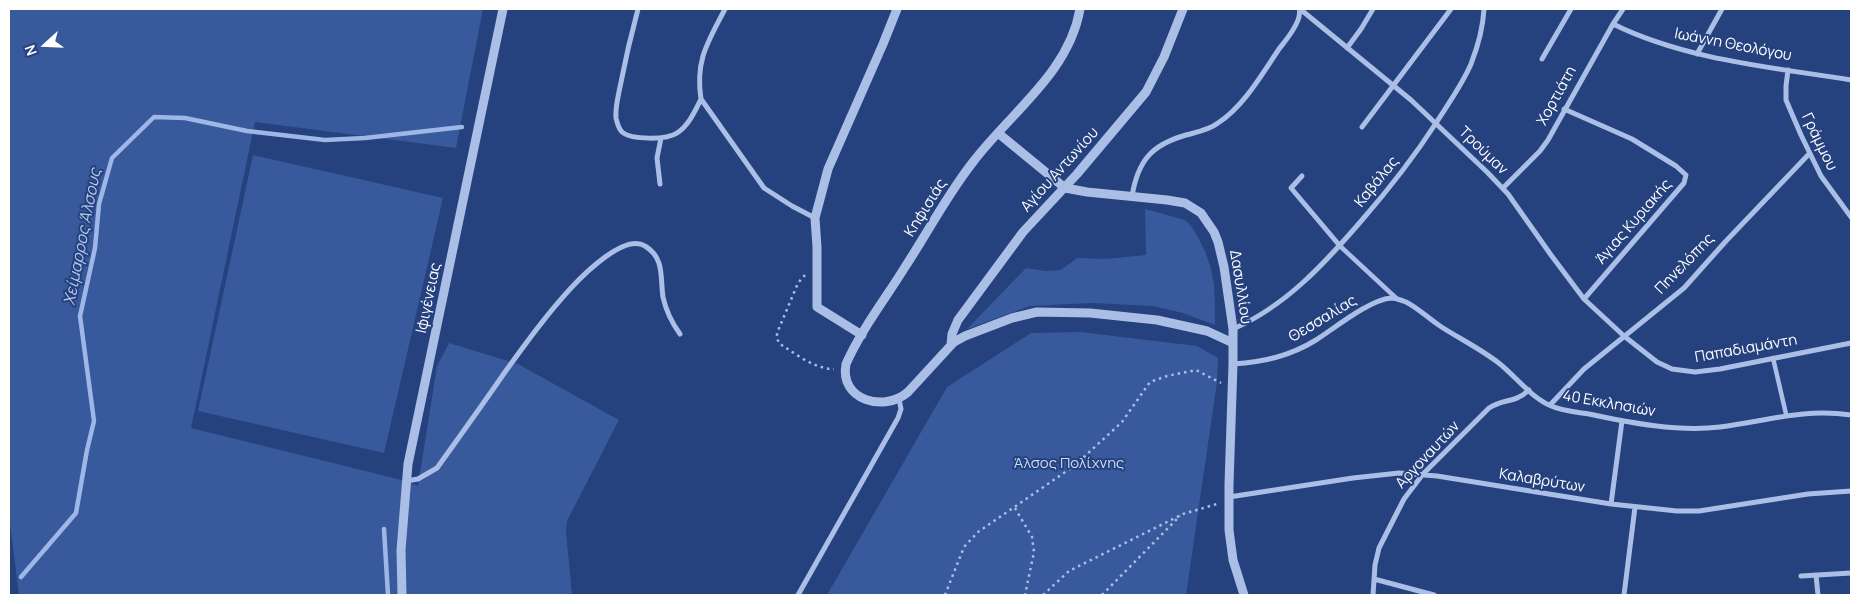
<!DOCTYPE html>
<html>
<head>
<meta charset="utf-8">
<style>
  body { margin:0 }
  #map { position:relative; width:1860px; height:604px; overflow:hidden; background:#25417e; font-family:Manrope,sans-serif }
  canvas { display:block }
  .frame { position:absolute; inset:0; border:10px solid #fff; pointer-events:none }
  .north { position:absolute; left:20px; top:20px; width:50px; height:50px; -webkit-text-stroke:4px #25417e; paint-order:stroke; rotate:250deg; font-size:14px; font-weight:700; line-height:20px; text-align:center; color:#fff }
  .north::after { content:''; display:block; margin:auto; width:18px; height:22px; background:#fff; clip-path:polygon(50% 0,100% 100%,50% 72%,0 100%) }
</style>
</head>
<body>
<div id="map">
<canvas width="1860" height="604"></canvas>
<div class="frame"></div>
<div class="north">N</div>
</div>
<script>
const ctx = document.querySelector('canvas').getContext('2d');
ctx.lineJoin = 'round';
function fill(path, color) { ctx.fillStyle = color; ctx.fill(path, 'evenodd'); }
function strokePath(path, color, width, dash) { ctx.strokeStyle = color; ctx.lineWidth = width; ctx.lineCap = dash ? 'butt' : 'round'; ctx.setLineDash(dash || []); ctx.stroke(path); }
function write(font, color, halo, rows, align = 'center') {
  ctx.font = font + ' Manrope,sans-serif'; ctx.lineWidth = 4; ctx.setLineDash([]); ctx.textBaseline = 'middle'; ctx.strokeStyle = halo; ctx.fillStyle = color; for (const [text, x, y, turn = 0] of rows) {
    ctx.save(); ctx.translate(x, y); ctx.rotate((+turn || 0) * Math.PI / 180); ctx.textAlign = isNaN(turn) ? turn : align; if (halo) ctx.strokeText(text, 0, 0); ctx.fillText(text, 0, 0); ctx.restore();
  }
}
fill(new Path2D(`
  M9,9H483L456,148L255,122L191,428L406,481L418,486L437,366L449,343L518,364L619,420L567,521L566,531L572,595H19L9,515Z
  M253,155L443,198L384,453L198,411Z
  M1145,209L1185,220C1193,227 1197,235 1201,243C1216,273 1215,292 1215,325L1183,313L1153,306L1091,303L1030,306L967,329L1026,268L1045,271L1061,270L1077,258L1106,259L1146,255Z
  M1080,332L1197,346L1218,358L1217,382L1186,595H827L947,387L1031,333Z`), '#38599c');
strokePath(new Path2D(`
  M384,529L388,595
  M21,577L76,513L87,450L94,421L80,316L95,248L99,204L112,158L154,117L185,118L247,131L325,140L365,138L462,127`), '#9fb7e6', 4.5);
strokePath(new Path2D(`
  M805,275L798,283L777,333V339L780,344C796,354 814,369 834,369
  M1015,508L1032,537L1034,552L1025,595
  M945,595L964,547L978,532L1074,466L1122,422L1150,382L1167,376L1196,370L1221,383
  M1043,595L1069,571L1183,514L1217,504
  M1102,595L1180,516`), '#aabee6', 2.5, [2.5, 4]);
strokePath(new Path2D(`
  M1340,246L1396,298
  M1773,358L1786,414`), '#aabee6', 4.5);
strokePath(new Path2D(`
  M638,9C631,35 625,61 620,87C618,97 615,108 616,118C617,122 618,128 622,132C631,140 667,140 677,133C689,125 695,111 701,99
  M725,9C708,42 695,60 701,99L764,188L792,206L815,218
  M1300,9L1411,100L1487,172L1508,194L1551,255L1584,299L1624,336L1657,362L1672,369L1695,372L1720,369L1851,343
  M1613,24C1686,60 1771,67 1851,80
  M1347,48L1361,29L1373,9
  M1697,54L1722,9
  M1542,59L1571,9
  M1788,70L1786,86V100L1801,135L1821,176L1851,217
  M1564,109L1632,139L1676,166L1686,175L1684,183L1584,299
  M1362,127L1451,9
  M1302,176L1291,188L1340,246
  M660,184L657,158L661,138
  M1503,188L1540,151L1548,140L1613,24L1623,9
  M1132,196C1138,161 1151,145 1186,135C1197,132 1209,130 1218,123C1244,106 1262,74 1279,49C1286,40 1294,31 1298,20C1300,16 1299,13 1300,9
  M1233,329C1286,306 1325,263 1362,220C1389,189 1414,157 1436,123C1448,104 1462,85 1471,64C1478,46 1483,28 1484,9
  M1233,364C1264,362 1290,356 1316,340C1335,328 1369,300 1391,298C1396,298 1401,300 1406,302C1418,308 1428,318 1440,326C1460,339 1481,349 1500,364C1516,377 1530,396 1549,405C1561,411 1576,412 1589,414C1631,423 1678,432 1720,427C1767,421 1803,408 1851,415
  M1550,405L1584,369L1684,288L1726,241L1809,154
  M406,481L418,479L437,468C460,436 483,404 505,372C526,343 547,314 571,288C584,274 625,233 645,246C665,258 660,278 663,297C666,311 672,323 680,334
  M1229,497L1353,478L1399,473L1437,476L1611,504L1677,511H1699L1808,494L1851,491
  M1611,504L1622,421
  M1816,575L1818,595
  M1801,576L1851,573
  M1374,579L1434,595
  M798,595L898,418L901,409L899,399
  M1373,595L1375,565L1379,548L1404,499L1423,474L1489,408C1504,398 1514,404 1529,390
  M1624,595L1635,507`), '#aabee6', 5);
strokePath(new Path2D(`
  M1080,9C1069,73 1010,113 973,162C947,195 928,232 905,267C886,298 861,330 846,364C839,400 884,413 908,392L954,342L965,336L1012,318L1037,312L1090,313L1157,320L1207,331L1233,343
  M998,133L1065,188L1087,192L1167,200L1185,203L1201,213L1214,232L1218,242L1224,267L1233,329V364L1229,484V530L1233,560L1244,595
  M862,335L817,307V247L815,218L828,169L883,44L897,9
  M951,345L952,334L958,320L1023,232L1077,174L1146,92L1164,57L1183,9
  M402,595L401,550L408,464L503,9`), '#aabee6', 9);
write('15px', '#fff', '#25417e', [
  ["Ιωάννη Θεολόγου",1733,45,11],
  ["Χορτιάτη",1557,96,-61],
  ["Γράμμου",1819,142,64],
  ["Τρούμαν",1483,151,44],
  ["Αγίου Αντωνίου",1060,170,-48],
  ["Καβάλας",1377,182,-51],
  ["Κηφισιάς",926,208,-58],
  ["Άγιας Κυριακής",1634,222,-49],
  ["Πηνελόπης",1685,264,-46],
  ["Δασυλλίου",1240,287,81],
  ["Ιφιγένειας",429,298,-78],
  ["Θεσσαλίας",1323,319,-31],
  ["Παπαδιαμάντη",1746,349,-10],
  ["40 Εκκλησιών",1609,404,10],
  ["Αργοναυτών",1428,455,-47],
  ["Καλαβρύτων",1542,481,9]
]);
write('15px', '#cddaf5', '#25417e', [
  ["Άλσος Πολίχνης",1069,464]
]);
write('italic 16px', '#b6c8ed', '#25417e', [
  ["Χείμαρρος Άλσους",83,237,-79]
]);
</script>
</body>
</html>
